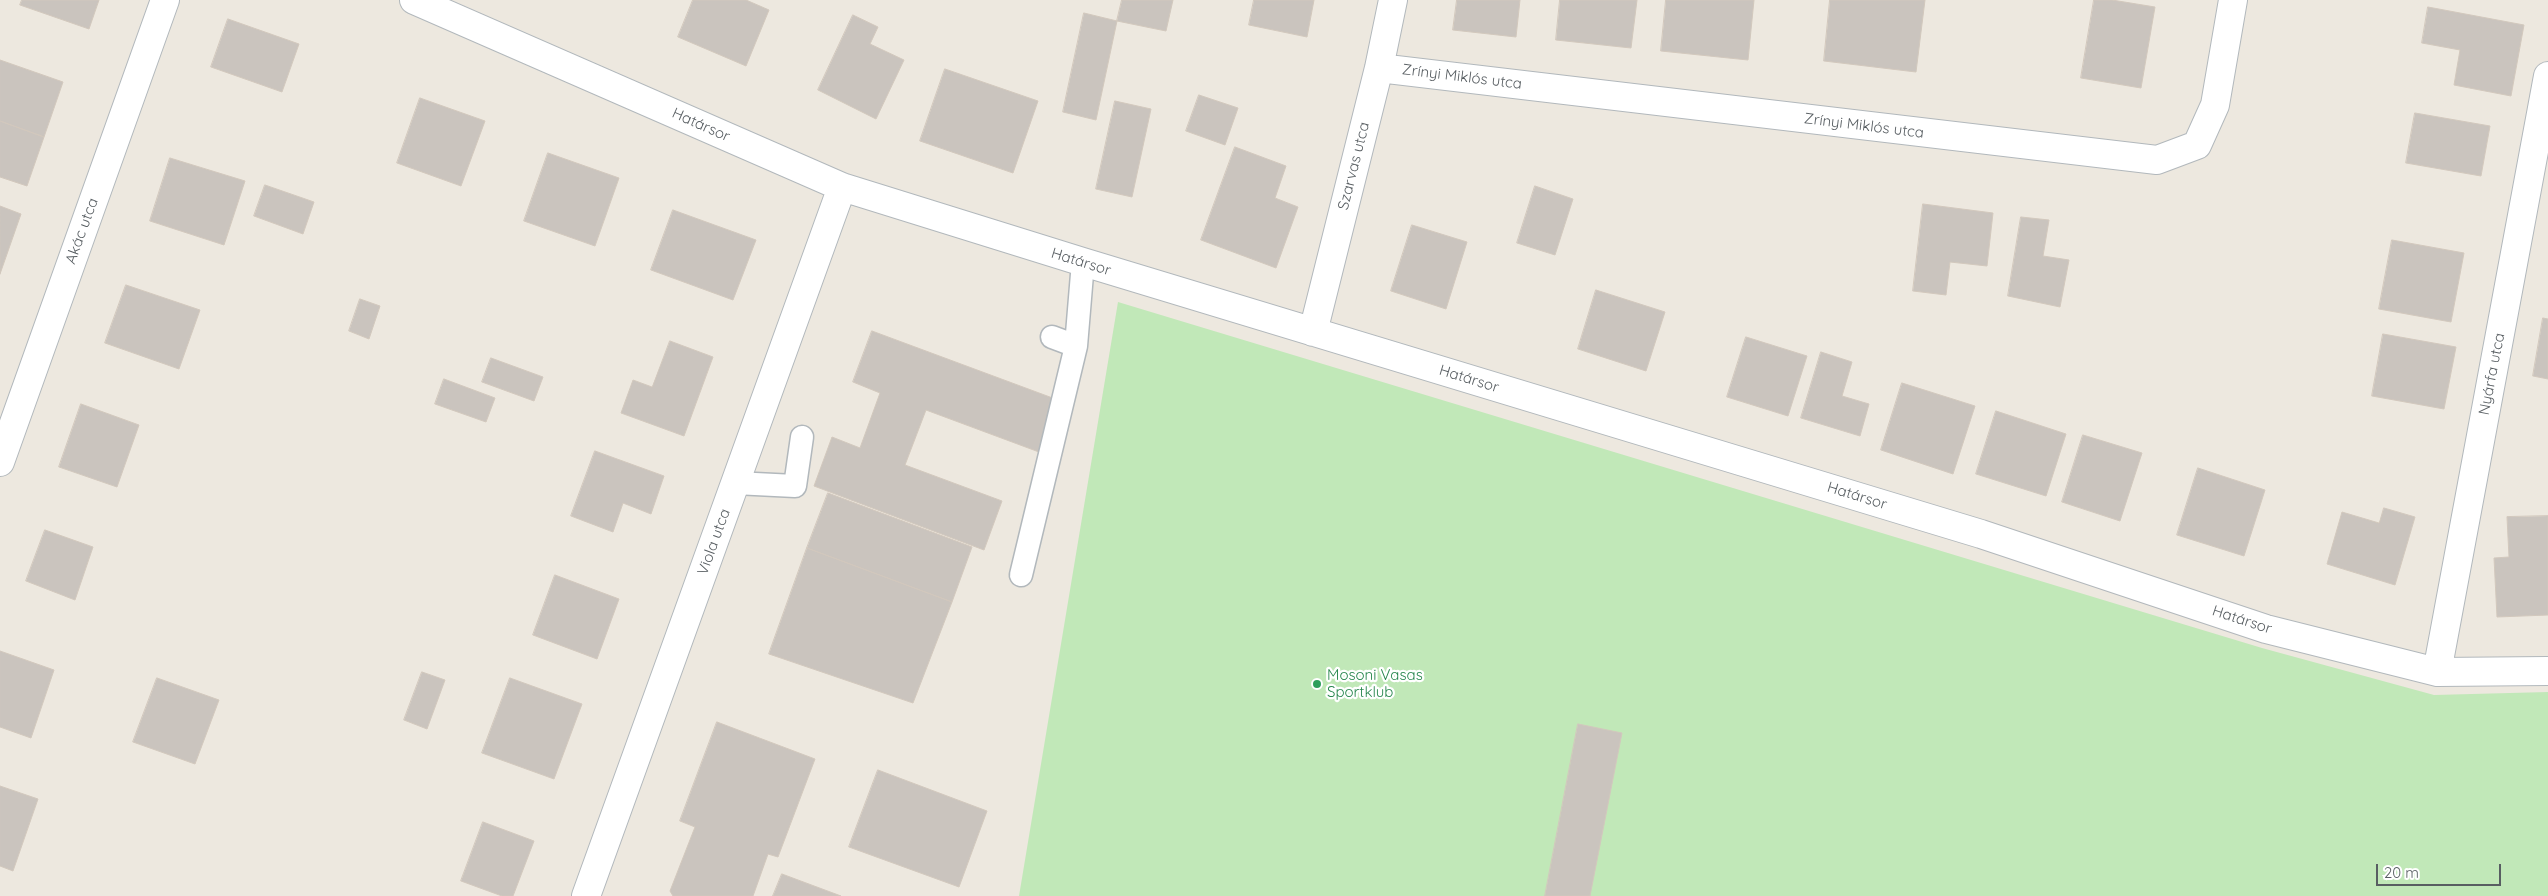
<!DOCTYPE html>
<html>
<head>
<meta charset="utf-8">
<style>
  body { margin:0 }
  #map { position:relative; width:2548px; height:896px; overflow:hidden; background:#ede8df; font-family:Quicksand,sans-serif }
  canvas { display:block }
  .scale { position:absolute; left:2376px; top:864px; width:125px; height:22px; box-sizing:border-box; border:2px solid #585e62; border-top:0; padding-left:6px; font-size:15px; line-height:18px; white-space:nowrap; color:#585e62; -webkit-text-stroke:4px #fff; paint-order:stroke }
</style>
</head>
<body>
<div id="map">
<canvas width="2548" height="896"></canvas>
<div class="scale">20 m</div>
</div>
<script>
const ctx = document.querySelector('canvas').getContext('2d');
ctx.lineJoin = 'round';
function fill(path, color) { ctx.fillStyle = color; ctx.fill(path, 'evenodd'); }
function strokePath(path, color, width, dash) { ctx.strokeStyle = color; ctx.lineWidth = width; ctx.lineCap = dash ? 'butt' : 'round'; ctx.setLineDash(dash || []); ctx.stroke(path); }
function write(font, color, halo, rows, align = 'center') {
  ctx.font = font + ' Quicksand,sans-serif'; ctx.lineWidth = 4.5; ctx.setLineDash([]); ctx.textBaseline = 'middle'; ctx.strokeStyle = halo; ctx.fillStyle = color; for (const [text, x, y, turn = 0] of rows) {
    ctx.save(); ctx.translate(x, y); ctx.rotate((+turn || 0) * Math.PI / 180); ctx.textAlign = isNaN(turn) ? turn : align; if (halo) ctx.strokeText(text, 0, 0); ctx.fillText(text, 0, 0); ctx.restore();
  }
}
fill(new Path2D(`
  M1118,302L2262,648L2434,695L2548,692V896H1019Z`), '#c1e8b8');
const building = new Path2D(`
  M22,0H99L89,29L20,5Z
  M693,0H746L769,10L746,66L678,37Z
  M1122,0H1173L1166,31L1117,21Z
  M1254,0H1314L1307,37L1249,25Z
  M1457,0H1520L1516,37L1453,30Z
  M1560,0H1637L1631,48L1556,40Z
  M1666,0H1754L1748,60L1661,51Z
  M1830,0H1925L1916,72L1824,61Z
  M2094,0H2112L2155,7L2141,88L2081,78Z
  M2428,7L2524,25L2511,96L2454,85L2460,50L2422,43Z
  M1084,13L1117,21L1096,120L1063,112Z
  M853,15L878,27L870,44L904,60L876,119L818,90Z
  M228,19L299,44L282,92L211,67Z
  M0,60L63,82L44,137L0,121Z
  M945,69L1038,101L1013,173L920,141Z
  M1199,95L1238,108L1225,145L1186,131Z
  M420,98L485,121L461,186L397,163Z
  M1115,101L1151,109L1132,197L1096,189Z
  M2415,113L2490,126L2481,176L2406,163Z
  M0,121L44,137L27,186L0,177Z
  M1235,147L1286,166L1275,198L1298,207L1276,268L1201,240Z
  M548,153L619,178L595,246L524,221Z
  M170,158L245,181L224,245L150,221Z
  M265,185L314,202L303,234L254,216Z
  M1535,186L1573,199L1555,255L1517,243Z
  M1923,204L1993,213L1987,266L1950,262L1946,295L1913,291Z
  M0,206L21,214L0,274Z
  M673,210L756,240L733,300L651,270Z
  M2021,217L2049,220L2043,256L2069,260L2060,307L2008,296Z
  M1412,225L1467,242L1446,309L1391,291Z
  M2392,240L2464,253L2451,322L2379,309Z
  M126,285L200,310L179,369L105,343Z
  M1596,290L1665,312L1646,371L1578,349Z
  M360,299L380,306L369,339L349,331Z
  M2543,318L2548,319V379L2533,376Z
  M872,331L1058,400L1039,452L926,410L905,465L1002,501L984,550L814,486L832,437L860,448L880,393L853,382Z
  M2383,334L2456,347L2444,409L2372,396Z
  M1746,337L1807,356L1788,416L1727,397Z
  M670,341L713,357L684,436L621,413L633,380L652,387Z
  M1821,352L1852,362L1842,396L1869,404L1860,436L1801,418Z
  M491,358L543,377L534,401L482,382Z
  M444,379L495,398L486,422L435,404Z
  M1902,383L1975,406L1953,474L1881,450Z
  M81,404L139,425L117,487L59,467Z
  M1996,411L2066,434L2046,496L1976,474Z
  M2083,435L2142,453L2120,521L2062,502Z
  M595,451L664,476L651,514L623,503L613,532L571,516Z
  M2198,468L2265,490L2244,556L2177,535Z
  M828,493L972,547L952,602L807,548Z
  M2384,508L2415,517L2395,585L2327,564L2342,512L2379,523Z
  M2548,516V615L2497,617L2494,558L2509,557L2507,517Z
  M45,530L93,547L75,600L26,581Z
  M807,548L952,602L913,703L769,654Z
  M555,575L619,599L597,659L533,635Z
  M0,651L54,670L31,738L0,727Z
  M422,672L445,680L427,729L404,720Z
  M157,678L219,700L195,764L133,742Z
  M510,678L582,704L554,779L482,753Z
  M717,722L815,759L778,857L768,854L753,896H673L670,891L695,827L680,821Z
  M1578,724L1622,733L1590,896H1545Z
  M878,770L987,811L959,887L849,847Z
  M0,786L38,799L13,871L0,866Z
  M483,822L534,841L513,896H502L461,881Z
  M782,874L841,896H773Z`);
fill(building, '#cac4be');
strokePath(building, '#d2c8bd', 1);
const service = new Path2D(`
  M1052,337L1076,346L1083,262
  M735,483L795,486L802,437
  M1021,575L1076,346`);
const minor = new Path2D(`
  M414,0L842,187L1083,262L1981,534L2266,629L2437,672L2548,671
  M1379,68L2157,160L2197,145L2215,105L2233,0
  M1313,332L1379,68L1393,0
  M0,462L165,0
  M2437,672L2548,76
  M586,896L842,187`);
strokePath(service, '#b2b8bc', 25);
strokePath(minor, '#b2b8bc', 30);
strokePath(service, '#fff', 22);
strokePath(minor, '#fff', 28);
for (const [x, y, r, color] of [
  [1317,684,5,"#2e9e5b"]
]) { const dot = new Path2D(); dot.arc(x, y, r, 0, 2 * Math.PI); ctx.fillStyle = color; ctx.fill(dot); strokePath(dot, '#fff', 2); }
write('15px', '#585e62', '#fff', [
  ["Zrínyi Miklós utca",1462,77,7],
  ["Határsor",701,125,24],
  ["Zrínyi Miklós utca",1864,126,7],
  ["Szarvas utca",1354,166,-76],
  ["Akác utca",82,231,-70],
  ["Határsor",1081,262,17],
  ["Nyárfa utca",2492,374,-79],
  ["Határsor",1469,379,17],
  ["Határsor",1857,496,17],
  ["Viola utca",714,542,-70],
  ["Határsor",2242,620,18]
]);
write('15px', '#27864d', '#fff', [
  ["Mosoni Vasas",1327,675],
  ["Sportklub",1327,692]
], 'left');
</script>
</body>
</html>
